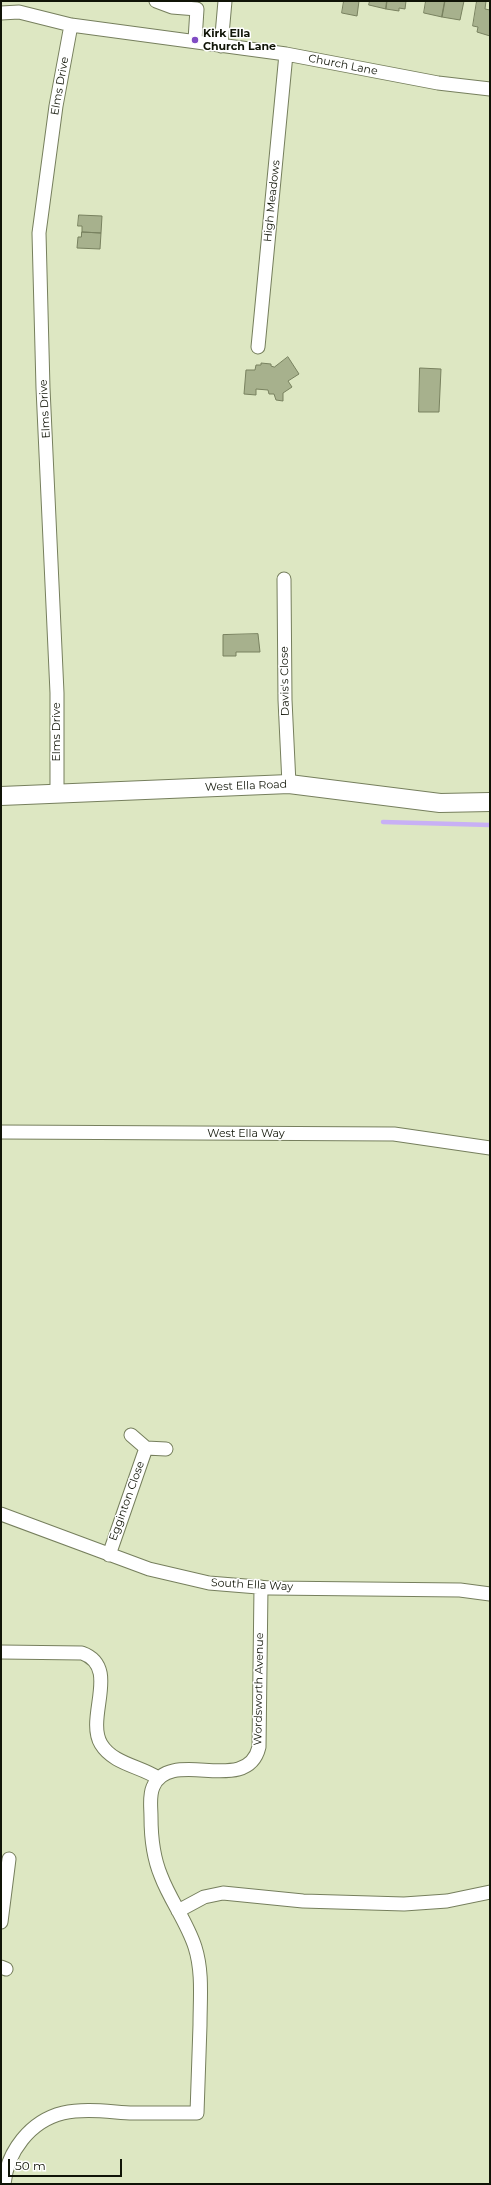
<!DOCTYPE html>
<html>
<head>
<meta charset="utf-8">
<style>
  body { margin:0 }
  #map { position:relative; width:491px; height:2185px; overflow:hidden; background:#dde7c2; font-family:Montserrat,sans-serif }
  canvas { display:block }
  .frame { position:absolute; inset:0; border:2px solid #101407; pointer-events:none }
  .scale { position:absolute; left:8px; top:2159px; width:114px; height:18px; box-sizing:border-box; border:2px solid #101407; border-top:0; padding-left:5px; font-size:12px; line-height:14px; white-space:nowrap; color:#101407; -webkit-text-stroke:3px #fff; paint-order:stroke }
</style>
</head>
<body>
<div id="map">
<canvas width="491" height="2185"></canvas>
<div class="frame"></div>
<div class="scale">50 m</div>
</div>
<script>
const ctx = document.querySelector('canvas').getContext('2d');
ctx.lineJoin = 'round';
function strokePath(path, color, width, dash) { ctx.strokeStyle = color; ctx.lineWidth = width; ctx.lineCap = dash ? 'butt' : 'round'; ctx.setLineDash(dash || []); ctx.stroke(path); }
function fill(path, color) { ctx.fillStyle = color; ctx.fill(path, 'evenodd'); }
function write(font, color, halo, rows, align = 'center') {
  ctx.font = font + ' Montserrat,sans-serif'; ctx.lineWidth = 3; ctx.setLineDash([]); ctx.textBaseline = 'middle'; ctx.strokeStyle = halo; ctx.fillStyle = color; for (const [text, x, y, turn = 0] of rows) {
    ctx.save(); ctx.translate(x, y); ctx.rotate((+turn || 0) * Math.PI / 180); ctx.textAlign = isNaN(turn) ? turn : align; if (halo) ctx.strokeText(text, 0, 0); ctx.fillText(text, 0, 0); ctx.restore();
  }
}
strokePath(new Path2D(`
  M383,822L490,825`), '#c8b0f5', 4.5);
const building = new Path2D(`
  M344,1H359L357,16L342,13Z
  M370,1H387L386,9L369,5Z
  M387,1H406L405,9L399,8V11L386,9Z
  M426,1H445L442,17L424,13Z
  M445,1H464L460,20L442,17Z
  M477,1H486L485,9L490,10V36L477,32L478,27L473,26Z
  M79,215L102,216L101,233L82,232V226H78Z
  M82,232L101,233L100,249L77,248L78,237H81Z
  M288,357L299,374L288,381L292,387L283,393V401L276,400L274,394H269L268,390L256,389V395L244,394L246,370H255L256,365H261V363L271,364V366L274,367Z
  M420,368L441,369L439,412H419Z
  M258,634L260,652H236V656H223V635Z`);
fill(building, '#a7b18d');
strokePath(building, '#78815f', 1);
const street = new Path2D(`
  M156,1L172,7L197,9L195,40
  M1,13L19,12L71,25L286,54L438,83L490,89
  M221,46L225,1
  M258,347L286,54
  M284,579L285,700L289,784
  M57,795V693L43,388L39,233L56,106L71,25
  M1,1132L394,1134L490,1148
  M131,1435L146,1448L166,1449
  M1,1514L149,1569L209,1583L270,1588L460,1590L490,1594
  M109,1555L146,1448
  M1,1652L82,1653C121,1667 85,1717 101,1744C113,1764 140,1766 158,1778
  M178,1911L204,1897L223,1893L303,1901L404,1904L447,1901L490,1892
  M1,1922L9,1859
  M1,1967L6,1969
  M4,2184C7,2152 30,2121 63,2113C85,2108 110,2112 133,2113C154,2113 176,2113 197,2113C198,2083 199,2054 200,2025C200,1999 203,1972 195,1947C187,1922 170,1900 161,1876C153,1857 151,1837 151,1817C151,1807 149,1796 153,1787C170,1746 247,1797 259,1747L261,1587`);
const secondary = new Path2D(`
  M1,796L289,784L440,803L490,802`);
strokePath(street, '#767f5d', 15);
strokePath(secondary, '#767f5d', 20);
strokePath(street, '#fff', 13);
strokePath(secondary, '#fff', 18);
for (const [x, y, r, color] of [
  [195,40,4,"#804cc4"]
]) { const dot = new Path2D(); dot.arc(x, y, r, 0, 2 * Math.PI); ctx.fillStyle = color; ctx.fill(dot); strokePath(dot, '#fff', 1.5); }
write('bold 11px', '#101407', '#fff', [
  ["Kirk Ella",203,34],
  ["Church Lane",203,47]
], 'left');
write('11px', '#101407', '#fff', [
  ["Church Lane",343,65,11],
  ["Elms Drive",60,86,-80],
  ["High Meadows",272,201,-84],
  ["Elms Drive",45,409,-93],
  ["Davis's Close",285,681,-91],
  ["Elms Drive",57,732,-90],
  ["West Ella Road",246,786,-2],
  ["West Ella Way",246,1134],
  ["Egginton Close",127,1501,-70],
  ["South Ella Way",252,1585,3],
  ["Wordsworth Avenue",259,1689,-89]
]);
</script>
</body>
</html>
